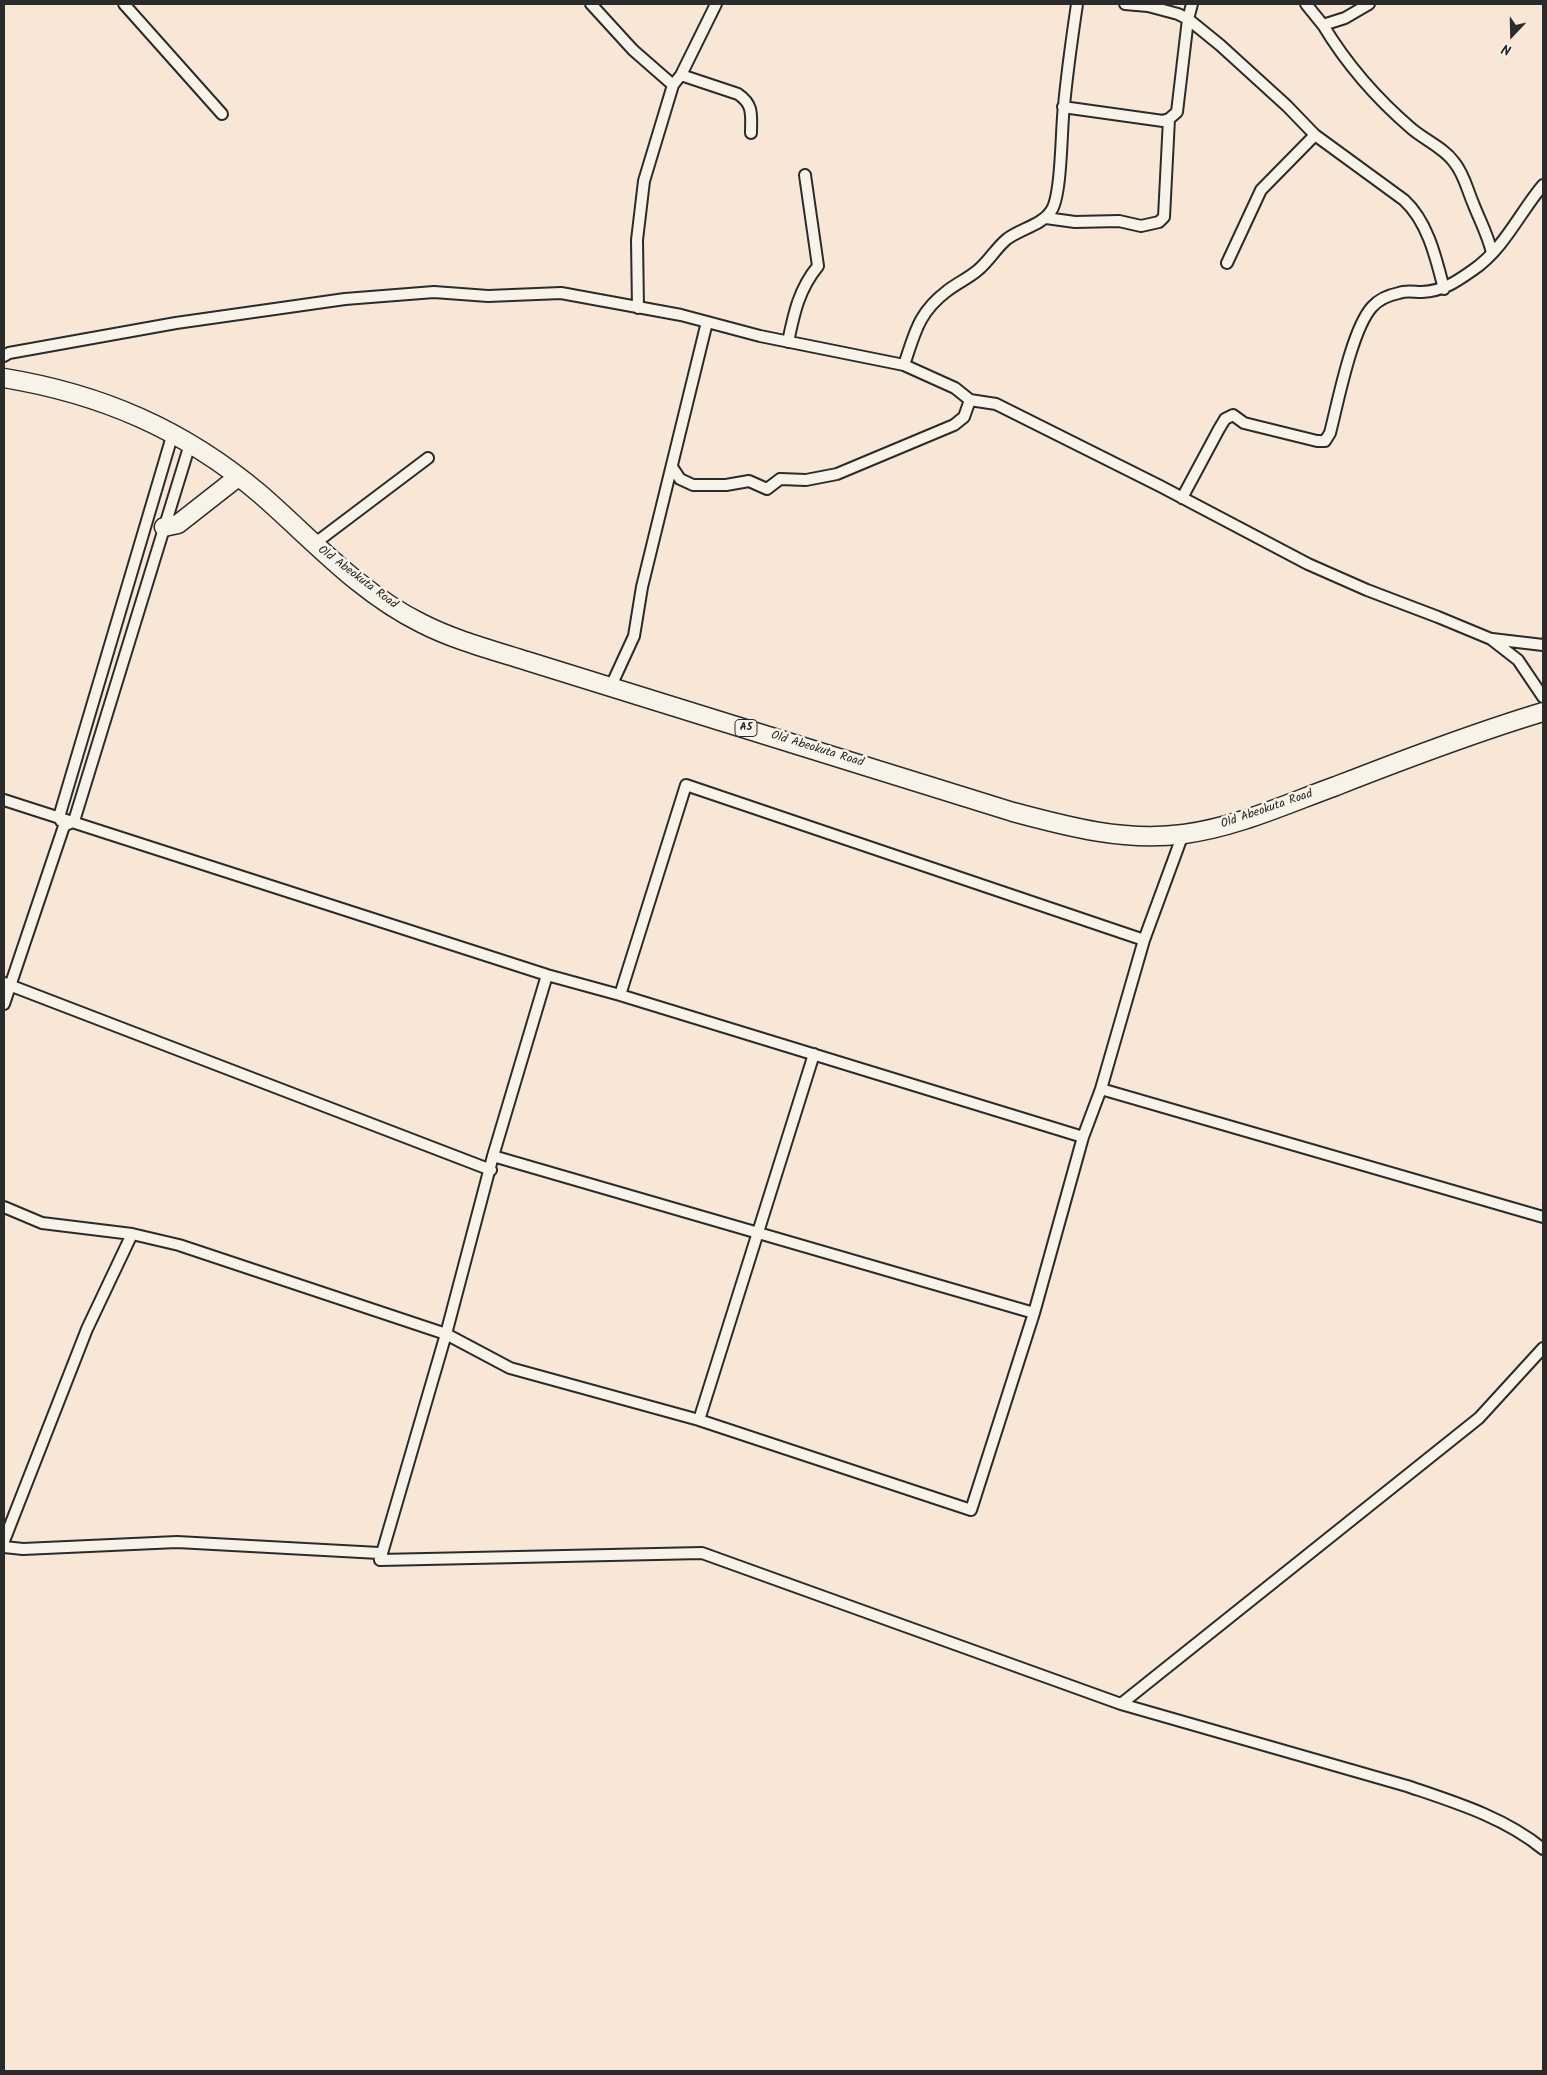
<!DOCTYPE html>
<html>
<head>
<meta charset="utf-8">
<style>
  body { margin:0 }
  #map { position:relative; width:1547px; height:2075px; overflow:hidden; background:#f8e6d6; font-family:Kalam,sans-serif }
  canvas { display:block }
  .frame { position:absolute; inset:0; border:5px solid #2b2b2b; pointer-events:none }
  .north { position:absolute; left:1487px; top:10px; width:50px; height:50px; -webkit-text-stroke:4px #f7f3e8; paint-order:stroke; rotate:201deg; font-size:14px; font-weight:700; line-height:20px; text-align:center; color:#2b2b2b }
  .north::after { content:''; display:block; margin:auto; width:18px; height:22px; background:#2b2b2b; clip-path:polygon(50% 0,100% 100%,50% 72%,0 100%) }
</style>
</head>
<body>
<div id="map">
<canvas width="1547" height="2075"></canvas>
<div class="frame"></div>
<div class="north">N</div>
</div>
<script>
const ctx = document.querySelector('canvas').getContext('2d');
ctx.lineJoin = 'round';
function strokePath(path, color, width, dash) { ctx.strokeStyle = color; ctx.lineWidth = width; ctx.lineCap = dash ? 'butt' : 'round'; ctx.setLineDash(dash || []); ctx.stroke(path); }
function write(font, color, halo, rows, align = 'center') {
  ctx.font = font + ' Kalam,sans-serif'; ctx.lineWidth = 5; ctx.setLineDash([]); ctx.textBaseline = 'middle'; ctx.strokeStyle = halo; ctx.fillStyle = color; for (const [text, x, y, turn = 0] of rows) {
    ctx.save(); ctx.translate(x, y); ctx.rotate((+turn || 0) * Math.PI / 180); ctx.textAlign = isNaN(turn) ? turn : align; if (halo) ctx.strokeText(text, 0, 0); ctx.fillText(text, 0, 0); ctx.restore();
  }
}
const street = new Path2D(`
  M124,4L222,114
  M591,4L633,50L673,85
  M1125,4L1148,6L1178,14L1188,19L1220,45L1287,106L1315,135L1404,200C1428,222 1436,258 1444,289
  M1306,4L1323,25
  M1369,4L1345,18L1323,25C1347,65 1377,99 1412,129C1425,140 1444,148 1454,162C1464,174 1467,189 1473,203C1480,221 1488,235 1492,253
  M681,75L738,94C754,105 751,115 751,133
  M1063,107L1163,121L1169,119L1177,112L1188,19L1192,4
  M1046,218L1075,222L1119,221L1141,226L1159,222L1164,217L1169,119
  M1227,263L1261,190L1315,135
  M638,308L637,240L644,181L673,85L681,75L716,4
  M788,342C794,313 799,289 818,266L805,175
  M4,356L9,353L176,323L345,299L434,292L488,296L561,293L681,315L760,336L904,365L955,388L970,400L996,404L1160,486L1308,564L1367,590L1438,617L1491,639L1518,660L1543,697
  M904,365C915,333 918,313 947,291C957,283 969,278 978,270C989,261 996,248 1007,239C1020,229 1042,225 1051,211C1062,196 1061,128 1064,106C1067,72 1072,38 1077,4
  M672,467L680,479L693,485H726L749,481L767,489L780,479L806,480L837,474L954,425L964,417L970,400
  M1182,498L1219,429L1225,419L1233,415L1244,423L1317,441H1325L1330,433C1338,402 1352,329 1372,307C1379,299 1389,295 1399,293C1406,290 1414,292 1422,292C1443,291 1456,282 1473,270C1504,249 1520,212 1543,185
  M314,544L428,458
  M1492,639L1543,645
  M611,686L634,636L642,587L707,322
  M4,800L547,975L620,995L1083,1137
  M61,821L59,817L173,433
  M4,983L491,1170
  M620,995L686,785L1144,940
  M4,1004L64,826L74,821L190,444
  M1101,1089L1543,1217
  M493,1156L1034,1313
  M4,1207L42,1223L132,1234L179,1245L446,1334L510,1368L699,1420L971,1510L1034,1313L1083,1137L1101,1089L1144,940L1183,834
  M699,1420L814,1054
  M4,1541L87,1329L132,1234
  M4,1547L23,1549L177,1542L379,1553L380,1560
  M380,1560L702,1553L1121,1704L1407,1786C1454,1802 1504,1817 1543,1849
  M380,1560L446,1334L493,1156L547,975
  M1121,1704L1479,1418L1543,1348`);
const highway = new Path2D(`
  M4,378C101,394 183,429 259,493C311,538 358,592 421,623C454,640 492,650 527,661L1013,812C1069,827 1125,842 1184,834C1237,827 1286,804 1336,786C1405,759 1473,733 1543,712
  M164,527L178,524L238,477`);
strokePath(street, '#2b2b2b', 14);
strokePath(highway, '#2b2b2b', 21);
strokePath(street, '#f7f3e8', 10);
strokePath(highway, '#f7f3e8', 18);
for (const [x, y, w] of [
  [746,728,22]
]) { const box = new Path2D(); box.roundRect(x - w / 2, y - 8.5, w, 17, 4); ctx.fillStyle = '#f7f3e8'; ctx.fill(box); strokePath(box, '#2b2b2b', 1); }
write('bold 11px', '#2b2b2b', null, [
  ["A5",746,728]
]);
write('12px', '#2b2b2b', '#f7f3e8', [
  ["Old Abeokuta Road",357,578,37],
  ["Old Abeokuta Road",817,750,17],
  ["Old Abeokuta Road",1267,810,-19]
]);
</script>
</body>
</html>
